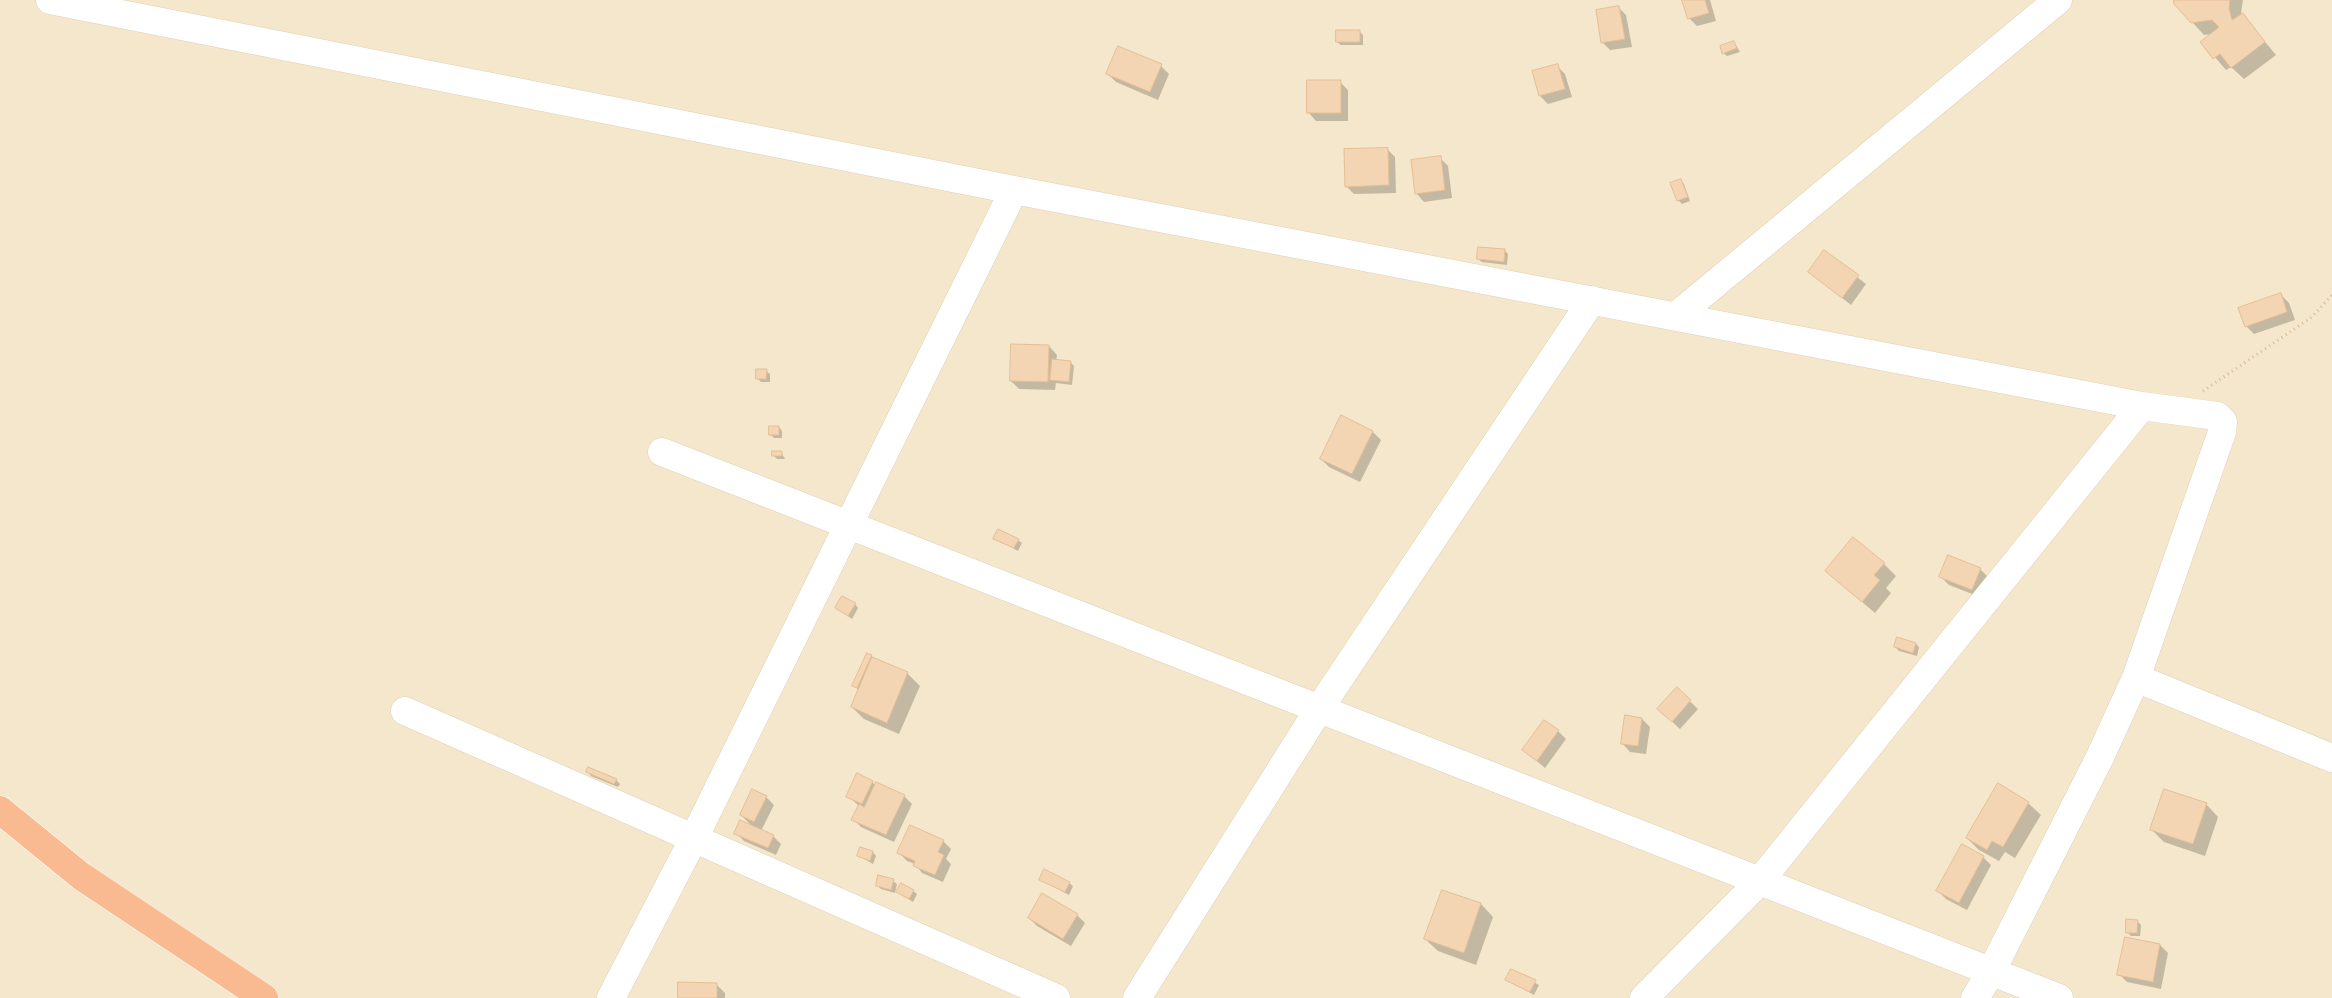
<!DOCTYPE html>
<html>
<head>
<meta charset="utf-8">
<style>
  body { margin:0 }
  canvas { display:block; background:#fdf5dd }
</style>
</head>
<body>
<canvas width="2332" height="998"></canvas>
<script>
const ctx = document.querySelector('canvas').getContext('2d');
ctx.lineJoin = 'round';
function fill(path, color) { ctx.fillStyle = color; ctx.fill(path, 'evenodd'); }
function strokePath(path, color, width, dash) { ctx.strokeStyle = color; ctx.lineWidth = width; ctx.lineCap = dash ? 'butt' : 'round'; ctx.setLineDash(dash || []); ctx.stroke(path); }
fill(new Path2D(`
  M0,0H2332V998H0Z`), '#f4e7cb');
fill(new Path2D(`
  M1684,0H1710L1716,21L1697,26L1689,18Z
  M2175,0H2243L2241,13L2276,55L2244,79L2231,67L2226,70L2202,42L2213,34L2204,35L2192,22Z
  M1618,7L1626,15L1632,47L1610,50L1602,42Z
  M1359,31L1363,35V45H1341L1337,42Z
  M1734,42L1740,52L1727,56L1723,53Z
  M1161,66L1169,74L1158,100L1116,82L1108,74Z
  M1557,66L1565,74L1572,97L1548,104L1540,96L1534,72Z
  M1340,82L1348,90V121H1316L1308,112Z
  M1387,149L1395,157L1396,193L1354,194L1346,186Z
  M1440,158L1448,166L1452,198L1424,202L1416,193Z
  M1680,180L1684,184L1690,201L1682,204L1678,200Z
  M1504,250L1508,254L1507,265L1482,262L1478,259Z
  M1825,252L1866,284L1851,305L1809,272Z
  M2281,295L2289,303L2295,320L2254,334L2246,326Z
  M1049,346L1057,355L1056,361L1070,362L1074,366L1072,385L1056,383L1055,390L1019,389L1011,381Z
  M766,371L770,374V382H761L757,378Z
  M1342,417L1373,432L1381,440L1360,482L1329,467L1321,459Z
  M779,427L782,431V438H774L770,434Z
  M781,452L785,459H777L773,455Z
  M995,538L1018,540L1022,543L1018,551Z
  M1884,564L1896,576L1886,588L1891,593L1875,613L1826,571Z
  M1980,569L1988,577L1980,597L1949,585L1941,577Z
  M855,604L858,608L852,619L836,608Z
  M1916,644L1919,647L1917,656L1899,651L1895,647Z
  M871,656L908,674L920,686L899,734L864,719L852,707L859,690L854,686Z
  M1677,689L1698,709L1680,729L1667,717Z
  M1642,719L1650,727L1646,754L1630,752L1622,743Z
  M1558,731L1566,739L1545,768L1524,750Z
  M588,772L616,780L620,784L618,787L591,776Z
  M872,782L875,785L904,796L912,804L894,842L861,827L853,819L859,806L848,796Z
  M1998,785L2028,803L2041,815L2015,858L2005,852L1999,861L1979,850L1967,838Z
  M766,797L774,805L761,831L773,836L781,844L776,855L744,841L736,833L753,827L741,815Z
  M2206,804L2218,817L2205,856L2164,842L2152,830Z
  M943,841L951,849L946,859L951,864L943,882L922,873L915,864L907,861L899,853Z
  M1962,846L1983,857L1991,865L1967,910L1946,899L1938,891Z
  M873,852L876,856L873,864L859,856Z
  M1041,880L1069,883L1073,886L1069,895Z
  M893,881L897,884L895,893L881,889L877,885Z
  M913,891L917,894L913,902L898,892Z
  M1442,891L1481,904L1493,917L1476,965L1438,951L1425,939Z
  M1077,915L1085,923L1071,946L1037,926L1029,918Z
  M2137,921L2141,925L2140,936H2131L2127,932Z
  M2126,938L2160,945L2168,953L2161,989L2127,982L2119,974Z
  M1512,970L1539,985L1534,995L1507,980Z
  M717,985L725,993V998H679Z`), '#0003');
const building = new Path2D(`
  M1682,0H1705L1709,13L1688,19Z
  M2174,0H2230L2229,8L2232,20L2243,13L2265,42L2231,68L2220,54L2213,59L2200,42L2219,27L2212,20L2191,23L2174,4Z
  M1619,6L1625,39L1601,43L1596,10Z
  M1336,30H1360V42H1336Z
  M1734,41L1737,48L1722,54L1720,46Z
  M1118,46L1162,64L1150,92L1106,74Z
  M1558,64L1565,89L1539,96L1532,71Z
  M1307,80H1341V113H1307Z
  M1388,148L1389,185L1345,187L1344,149Z
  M1441,156L1445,190L1415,194L1411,160Z
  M1681,179L1688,197L1677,201L1670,183Z
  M1478,247L1505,249L1504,262L1477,259Z
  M1824,250L1859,275L1842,298L1808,272Z
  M2281,293L2287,312L2245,327L2238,308Z
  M1011,344L1049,345L1048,382L1010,381Z
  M1052,359L1071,361L1069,382L1050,380Z
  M756,369H767L766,379H756Z
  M1341,415L1373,431L1352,474L1320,459Z
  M769,426H779V435H769Z
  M772,451H782V456H772Z
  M998,529L1019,539L1014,548L993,539Z
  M1853,537L1885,563L1874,575L1880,580L1862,602L1825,571Z
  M1948,555L1981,568L1972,590L1939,577Z
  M842,596L856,603L848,616L835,608Z
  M1897,637L1916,643L1913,653L1894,647Z
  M867,653L872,655L857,688L852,686Z
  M872,657L908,672L887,723L851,707Z
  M1677,687L1691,700L1672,722L1657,709Z
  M1625,715L1642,718L1638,746L1621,744Z
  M1544,720L1559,730L1537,761L1522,750Z
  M588,767L617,779L614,784L586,772Z
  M857,773L873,781L862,804L846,797Z
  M876,782L905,795L886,835L851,820L859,804L864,807Z
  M1998,783L2029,802L2003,847L1992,841L1987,850L1966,838Z
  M752,789L767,796L754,822L740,815Z
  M2164,789L2207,803L2193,844L2150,830Z
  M740,820L774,835L768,848L734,834Z
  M910,825L944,840L938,852L944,855L935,875L913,866L915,861L897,853Z
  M1962,844L1984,856L1959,903L1936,891Z
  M860,847L873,851L870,861L857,856Z
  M1044,869L1070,882L1065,892L1039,880Z
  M878,875L894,879L891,890L876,886Z
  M901,883L914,890L909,899L896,892Z
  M1442,890L1481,903L1464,953L1424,939Z
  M1042,893L1078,914L1063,939L1028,918Z
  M2126,919L2138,920L2137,933H2126Z
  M2125,937L2160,944L2153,982L2117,975Z
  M1511,969L1536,980L1530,992L1505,980Z
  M678,982L717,983V998H678Z`);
fill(building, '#f3d5b4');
strokePath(building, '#e6be94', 1);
const minor = new Path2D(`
  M50,0L1014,190
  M1676,316L2058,0
  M662,452L2059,998
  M2136,678L2332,758
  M405,711L1056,998
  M611,998L694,838L1014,190L2142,406L2217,416L2223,422L2222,432L2136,678L2100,757L1991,972L1975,998
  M1137,998L1319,709L1592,300
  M1644,998L1759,882L2142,406`);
const highway = new Path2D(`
  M0,810L81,876L264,998`);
strokePath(minor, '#e0d1b9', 29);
strokePath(highway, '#fff', 29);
strokePath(new Path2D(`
  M2203,391L2312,317L2332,295`), '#d7b898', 3, [1, 4]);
strokePath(minor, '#fff', 28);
strokePath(highway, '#faba91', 28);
</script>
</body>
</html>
